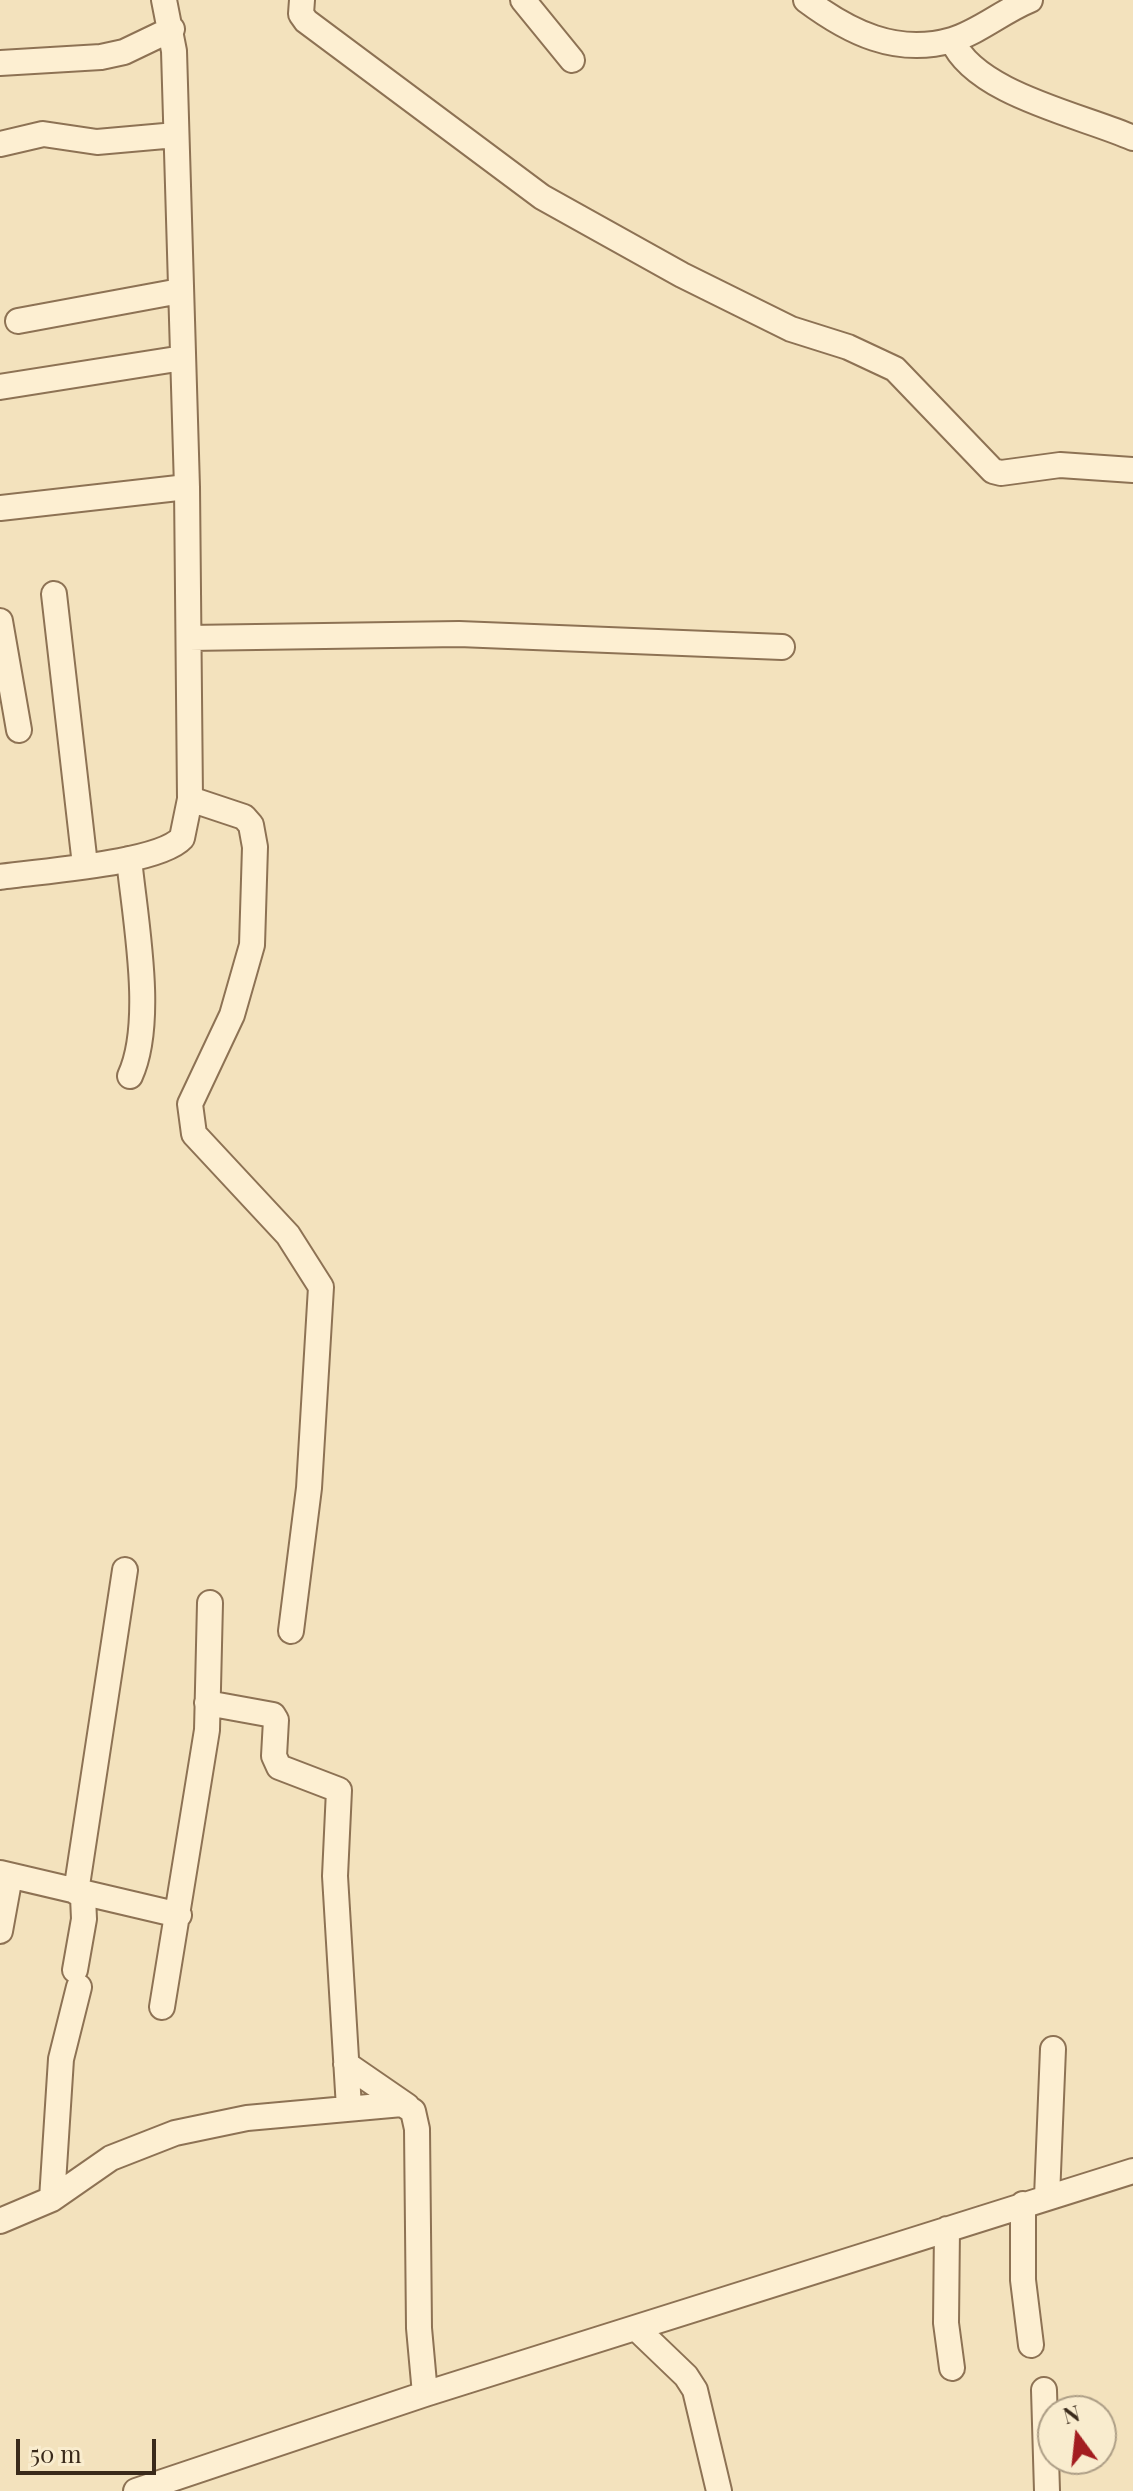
<!DOCTYPE html>
<html>
<head>
<meta charset="utf-8">
<style>
  body { margin:0 }
  #map { position:relative; width:1133px; height:2491px; overflow:hidden; background:#f3e2bd; font-family:"Playfair Display",serif }
  canvas { display:block }
  .north { position:absolute; left:1037px; top:2395px; width:80px; height:80px; box-sizing:border-box; background:#f9ecce; border:2px solid #ad9e86; border-radius:50%; rotate:345deg; font-size:22px; font-weight:700; line-height:32px; text-align:center; color:#3a2a1b }
  .north::after { content:''; display:block; margin:auto; width:28px; height:36px; background:#a31d20; clip-path:polygon(50% 0,100% 100%,50% 72%,0 100%) }
  .scale { position:absolute; left:16px; top:2439px; width:140px; height:36px; box-sizing:border-box; border:4px solid #3a2a1b; border-top:0; padding-left:10px; font-size:24px; line-height:28px; white-space:nowrap; color:#3a2a1b; -webkit-text-stroke:6px #f9ecce; paint-order:stroke }
</style>
</head>
<body>
<div id="map">
<canvas width="1133" height="2491"></canvas>
<div class="north">N</div>
<div class="scale">50 m</div>
</div>
<script>
const ctx = document.querySelector('canvas').getContext('2d');
ctx.lineJoin = 'round';
function strokePath(path, color, width, dash) { ctx.strokeStyle = color; ctx.lineWidth = width; ctx.lineCap = dash ? 'butt' : 'round'; ctx.setLineDash(dash || []); ctx.stroke(path); }
const minor = new Path2D(`
  M302,0L301,14L306,21L542,197L682,275L791,329L848,347L895,369L993,471L1001,473L1060,465L1133,470
  M523,0L572,60
  M806,0C849,32 896,56 952,40C979,32 1003,11 1030,0
  M952,40C975,94 1081,115 1133,138
  M0,63L101,57L124,52L172,29
  M0,144L43,134L97,142L176,135
  M18,321L180,291
  M0,387L183,358
  M0,508L187,487
  M54,594L85,865
  M0,621L19,730
  M189,638L459,634L782,647
  M190,799L244,817L251,825L255,847L252,945L232,1015L190,1104L194,1134L288,1235L321,1287L309,1488L291,1631
  M129,859C135,919 155,1022 130,1076
  M0,877C39,871 158,864 182,838L190,799L187,487L174,51L164,0
  M207,1703L273,1715L276,1720L274,1756L279,1767L339,1790L335,1876L349,2108
  M0,1873L179,1915
  M76,1892L125,1570
  M0,1931L10,1876
  M75,1970L84,1919L83,1897L88,1896
  M162,2007L207,1730L210,1603
  M346,2064L407,2106
  M1047,2197L1053,2049
  M52,2199L61,2059L79,1987
  M1023,2204V2280L1031,2345
  M0,2221L52,2199L111,2158L175,2133L247,2118L402,2104L413,2111L417,2129L419,2328L425,2394
  M947,2229L946,2323L952,2368
  M637,2329L686,2376L695,2390L719,2491
  M1044,2390L1047,2491
  M136,2491L425,2394L1133,2171`);
strokePath(minor, '#8d7254', 28);
strokePath(minor, '#fdefd2', 24);
</script>
</body>
</html>
